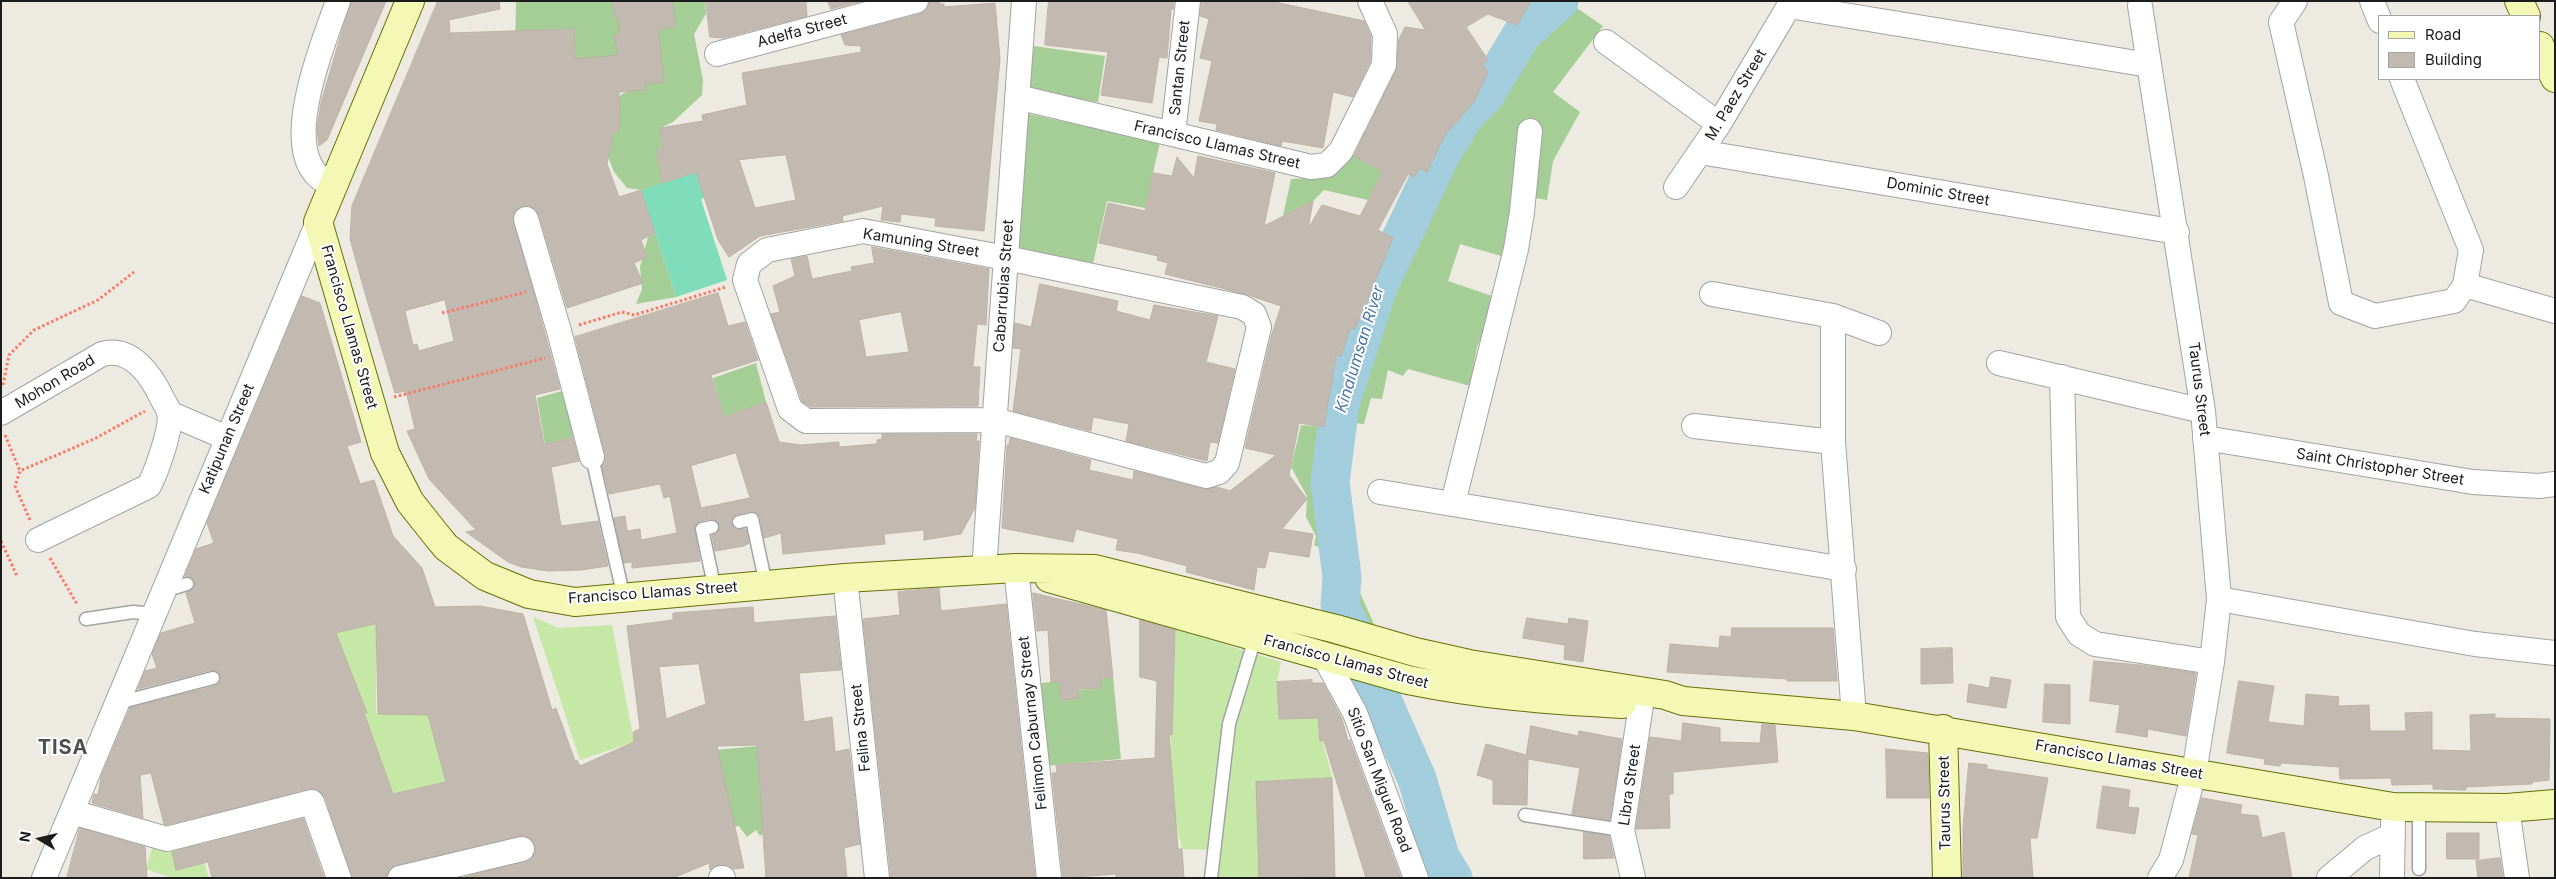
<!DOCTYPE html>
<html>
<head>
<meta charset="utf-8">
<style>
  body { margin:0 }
  #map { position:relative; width:2556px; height:879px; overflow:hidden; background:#edeae1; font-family:Inter,sans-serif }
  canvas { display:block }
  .frame { position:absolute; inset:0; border:2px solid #1c1c1c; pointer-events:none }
  .legend { position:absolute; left:2378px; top:15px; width:162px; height:65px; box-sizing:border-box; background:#fff; border:1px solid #a4a4a4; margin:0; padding:6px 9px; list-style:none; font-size:15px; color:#1c1c1c }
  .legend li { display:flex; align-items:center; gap:10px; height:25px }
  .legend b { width:25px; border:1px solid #a4a4a4 }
  .north { position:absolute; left:15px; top:814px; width:50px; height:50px; -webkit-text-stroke:4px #fff; paint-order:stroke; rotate:279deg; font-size:14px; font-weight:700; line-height:20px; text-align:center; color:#1c1c1c }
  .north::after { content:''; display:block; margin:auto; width:18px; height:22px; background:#1c1c1c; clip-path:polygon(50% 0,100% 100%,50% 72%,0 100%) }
</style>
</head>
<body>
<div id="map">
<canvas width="2556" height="879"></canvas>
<div class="frame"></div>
<ul class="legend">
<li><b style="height:6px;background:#f3f9b4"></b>Road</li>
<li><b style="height:14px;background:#c2b9b1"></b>Building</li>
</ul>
<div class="north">N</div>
</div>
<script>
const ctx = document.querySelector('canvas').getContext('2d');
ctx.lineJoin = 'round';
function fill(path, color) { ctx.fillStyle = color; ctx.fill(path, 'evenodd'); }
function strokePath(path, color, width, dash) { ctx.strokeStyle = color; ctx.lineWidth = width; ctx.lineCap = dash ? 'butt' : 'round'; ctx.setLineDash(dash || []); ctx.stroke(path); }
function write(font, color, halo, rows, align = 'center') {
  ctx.font = font + ' Inter,sans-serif'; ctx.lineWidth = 4; ctx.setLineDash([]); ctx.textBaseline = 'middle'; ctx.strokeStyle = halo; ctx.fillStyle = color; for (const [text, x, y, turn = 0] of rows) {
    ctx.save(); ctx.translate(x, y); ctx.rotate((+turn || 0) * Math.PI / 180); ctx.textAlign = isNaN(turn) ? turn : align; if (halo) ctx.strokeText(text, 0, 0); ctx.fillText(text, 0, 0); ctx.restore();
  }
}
fill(new Path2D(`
  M533,617L558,628L612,625L634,742L580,760Z
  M376,624V713L428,715L446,782L394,794L392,791L364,715L367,714L336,633Z
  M1175,629L1281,662L1277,682L1279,719L1318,718C1320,739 1328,757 1332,778L1259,878H1215V850L1182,849C1163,778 1173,701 1175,629Z
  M197,839L209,878H172L146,869L153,845Z`), '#c5e8a7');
fill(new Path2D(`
  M516,1H705L706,14L694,34L703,80L702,95L673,122L660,128L663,149L656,151L663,183L641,190L627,188L614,172L608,157L613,133V102L622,94L654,77L575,70L574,29L545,30L515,55Z
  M1535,1H1579L1574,6L1603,26L1553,92L1580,112L1553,161L1547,200L1519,195L1511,259L1460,244L1448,281L1498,298L1477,347L1470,386L1408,369L1403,376L1388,370L1382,399L1371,398L1364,424L1354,423L1344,479L1343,512L1351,573L1375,626L1339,615L1340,601L1334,594L1332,554L1314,545L1316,536L1306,517L1307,496L1291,467L1301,425L1324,427L1330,418L1346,356L1393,239L1383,233L1420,173L1430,176L1464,116L1485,95L1493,82L1495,59L1529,6Z
  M1034,46L1105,56L1098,102L1027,92Z
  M1024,113L1160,142L1145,208L1107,201L1092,268L1019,253Z
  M1361,130L1389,143L1385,151L1360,137L1351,154L1383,172L1368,200L1324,190L1312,202L1283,216L1291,179L1322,177Z
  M655,233L676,297L636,304L642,289L640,267L648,237Z
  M756,363L766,402L724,417L713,378Z
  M569,389L582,435L545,444L537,398Z
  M1113,677L1121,759L1044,766L1034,684L1059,681L1061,700L1078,698V690L1100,688V678Z
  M759,746L767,767L759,771L760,794L772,828L760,836L756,830L747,837L739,826L707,828L715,750Z`), '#a5cd96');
fill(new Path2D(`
  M713,166L721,192L701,199L727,280L676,297L641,190Z`), '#7fddbb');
strokePath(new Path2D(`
  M1453,878L1440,857L1417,779L1340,605L1342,577L1330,482L1340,404L1378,287L1442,152L1464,116L1485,95L1522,34L1559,1`), '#a1cddc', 39);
const building = new Path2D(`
  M351,1H386L327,140L319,146L317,129L321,103Z
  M438,1H499L500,9L449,20L450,33L574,29L575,59L618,55L614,35L621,33L611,1H672L676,26L658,30L664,82L645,84V90L619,92L620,125L618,132L613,133L607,164L619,197L641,190L655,233L641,240L647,257L634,263L643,283L567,308L539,215L535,209L523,206L516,210L513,216L560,389L535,395L544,444L573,438L579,461L551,467L561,526L598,521L608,566L581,570L548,571L521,567L508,562L466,532L476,530L429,479L407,431L415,429L406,391L395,393L365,293L350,239L352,206ZM445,300L454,341L419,351L417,344L413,345L405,311Z
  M706,1H806L807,16L723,38L710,37Z
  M828,1H862L831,9Z
  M929,1H939L940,4H944V7L995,3L1000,59L984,231L935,226L936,218L901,214L900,222L881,220L883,206L842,216L843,221L760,236L729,257L718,240L696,172L663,183L656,150L663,149L660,128L703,121L702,115L747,105L742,73L861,52V46L845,45L841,35L920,14L926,10ZM786,155L796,200L755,208L739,160Z
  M1049,1H1174L1173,9H1171L1167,58L1159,57L1152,103L1101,95L1108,52L1045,45Z
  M1202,1H1270L1364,21L1371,37L1370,62L1353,97L1333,92L1323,148L1282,141L1281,146L1216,130L1217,124L1199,121L1212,61L1200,58L1209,19L1200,16Z
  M1408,1H1531L1517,25L1488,14L1466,27L1488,60L1482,64L1488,72L1474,102L1445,135L1427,172L1419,168L1414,177L1408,174L1378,230L1393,238L1355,329L1350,328L1341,356L1336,355L1324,427L1299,423L1289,475L1307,499L1282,529L1313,534L1309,557L1269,551L1265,568L1257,567L1254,590L1186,572L1187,566L1137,553L1116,550L1118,539L1076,529L1073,542L1002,528L1007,445H1009L1010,438L1091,460L1089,470L1133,480L1134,471L1203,489L1217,487L1230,491L1276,455L1245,448L1271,337L1281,306L1245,294L1165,274L1168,263L1157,260L1158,256L1099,243L1108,203L1145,211L1153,173L1172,176L1177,157L1194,178L1198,156L1275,173L1264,226L1313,201L1308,229L1322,205L1360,216L1383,172L1354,156L1396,71L1399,39L1405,27L1425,30Z
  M872,247L989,269L986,325L977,324L973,367H980L978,406L811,407L802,401L771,314L780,312L773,286L795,276L791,259L807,256L812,279L852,271L851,267L874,263ZM901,312L909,352L866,357L859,320Z
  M1040,284L1118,301L1116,311L1150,320L1154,305L1218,316L1206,362L1235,369L1218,443L1210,442L1207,461L1126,441L1129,424L1093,417L1091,431L1013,411L1021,349L1013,348L1015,323L1031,327Z
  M718,293L728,326L745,322L758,360L711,375L724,417L766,402L779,442L801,445L839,442V447L877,444V440L882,439V434H977L976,441H979L975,508L961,534L924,540V530L884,534L885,544L783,554L781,533L764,538L760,517L755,511H751L737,514L731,520V524L736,530L746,529L749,543L744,546L715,551L712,535L718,533L720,526L718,521L710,519L700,521L694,527L700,561L632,568V562L624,563L614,518L625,516L627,531L640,529L641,540L677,533L670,496L664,498L660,484L609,494L602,466L605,454L575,337ZM736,453L750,498L701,508L691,466Z
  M302,296L320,303L361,442L347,446L360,484L374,480L393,536L422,568L435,607L480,606L523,614L552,710L556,708L575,761L577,760L580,766L634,742L633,732L640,729L627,626L673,620V613L753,607L754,623L835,616L841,670L799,673L804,722L832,717L835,752L849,749L860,844L844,848L847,878H766L757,745L717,746L744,868L733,869L721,864L710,870L709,863L673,878H461L531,859L535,853V845L526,836H519L397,865L390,868L387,878H352L325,797L315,789L167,825L164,824L151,773L140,775L143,818L92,803L94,794L98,795L101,777L130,708L215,686L221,681L219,673L211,670L138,689L145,671L157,668L152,654L161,633L195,623L186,593L193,589L195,582L192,578L185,576L196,549L214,543L207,523ZM376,624L378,714L428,715L446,782L393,794L364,713H367L336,633ZM699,664L706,704L666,719L659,667Z
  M939,588L941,611L1006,604L1035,878H891L863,619L900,615L898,592Z
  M1033,593L1106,610L1113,677L1100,678L1101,688L1078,689L1079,698L1061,700L1059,681L1051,682L1048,630L1037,631Z
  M1527,618L1568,624L1569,618L1588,621L1583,662L1564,659L1565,645L1523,638Z
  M1140,620L1175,630L1172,735L1169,734L1178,849H1182L1184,878H1116V874L1063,878L1052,773H1057L1056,765L1155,758L1157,681L1140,677Z
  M1732,628H1833L1837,681H1787V679L1667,672L1670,644L1719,648L1720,636L1731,637Z
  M1952,648L1953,683L1921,684V649Z
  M2094,661L2140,665L2196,673L2186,736L2148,729L2147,737L2116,732L2120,705L2090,701Z
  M1991,677L2011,680L2006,708L1967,702L1969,684L1989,688Z
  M1312,680V683H1323L1342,719L1348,741L1350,740L1401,878H1366L1324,741H1320L1318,718L1279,719L1277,682Z
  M2239,681L2274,686L2268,722L2304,726L2306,694L2339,697L2338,706L2369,705L2370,731H2406L2405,713L2432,712V750L2471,751L2470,715L2495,714V718L2550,719L2549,780L2532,782V784L2466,787V790L2433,789V784L2392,785L2391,778L2340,779L2339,767L2281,763L2280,766L2264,764L2265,759L2227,753Z
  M2045,684L2070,685V724L2043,722Z
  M1683,723L1720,728V742L1760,743L1762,724L1775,725L1778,762L1673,772V794H1669L1670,828L1636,829L1650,737L1681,741Z
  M1531,726L1578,736L1579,731L1622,739L1610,820L1572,814L1580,768L1528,759L1527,805L1493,804V780L1477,775L1486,744L1526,755Z
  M1886,749L1928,753L1929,798H1887Z
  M1969,763L1987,765V769L2048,778L2037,838H2030L2033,878H1963V828Z
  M1332,778L1335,877L1259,878L1256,782Z
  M2103,786L2130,790L2128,807L2139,808L2135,834L2097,828Z
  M2202,798L2242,805L2240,814L2258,816L2262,838L2284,832L2292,878H2189L2198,835L2192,834Z
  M303,818L324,878H212L208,862L176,870L172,852Z
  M80,828L145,847L147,878H67Z
  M1584,832L1609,836L1614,858L1584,859Z
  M2447,833H2479V859H2447Z
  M2500,858L2503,878H2478L2476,861Z`);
fill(building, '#c2b9b1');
strokePath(building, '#bfb1a4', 1);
const lane = new Path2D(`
  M592,457L624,598
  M739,522L752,519L766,585
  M712,527L702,529L715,590
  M164,591L187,584
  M86,619L133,612L155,614
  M118,703L213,678
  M2419,807V869
  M1525,815L1622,830
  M1211,878L1229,724L1255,638`);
const street = new Path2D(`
  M2295,1L2281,22L2316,176L2341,303L2375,316L2454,301L2465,285L2471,250L2402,79
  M2372,1L2380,21
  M1789,6L2149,65
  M2140,6L2203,411L2219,599L2212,662L2194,773L2171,860L2160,878
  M1606,42L1719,124
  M717,54L916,1
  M1017,97L1311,167L1327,165L1341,151L1384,65L1385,34L1370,1
  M1173,134L1188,1
  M1700,152L2177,232
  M333,185C271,164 324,43 338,1
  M1676,187L1719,124L1792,1
  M526,219L559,331L592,457
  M863,231L1006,258L1242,307L1254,314L1259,327L1227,463L1219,472L1206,476L995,420L806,421L790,409L745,280L749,264L767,250Z
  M2465,285L2555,311
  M1712,294L1833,316L1879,333
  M1833,316V442L1854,716
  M1999,363L2203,411
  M2062,377L2068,617L2079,634L2095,644L2212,662
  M1,413L102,354C131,346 151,375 162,398C164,403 168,407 169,412C173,427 156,472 149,486L38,540
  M169,413L227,438
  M1694,426L1833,442
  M2205,438L2473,482L2539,486L2555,484
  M1380,492L1844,569
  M1453,503L1516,249L1522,212L1530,131
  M1016,568L1049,878
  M984,570L1024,1
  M845,578L877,878
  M2219,599L2475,644L2555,653
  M1325,658L1355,713L1416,878
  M2507,808L2517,878
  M72,812L167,839L312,802L339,878
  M44,878L318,222
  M400,878L522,849
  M721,878H723
  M1633,878L1622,830L1643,692
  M2329,878L2365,848L2393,835
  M2392,878L2393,822`);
const secondary = new Path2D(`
  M410,1L318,222L385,453L410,502L437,536L446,547L485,576L529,594L575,602L845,578L1016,568L1095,569L1336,629L1415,652L1469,664L1665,695L1683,701L1854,716L2393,807L2507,808L2555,804
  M2519,1L2526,16
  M2540,46L2555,78
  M1049,578L1408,680C1482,695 1548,700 1622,704
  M1943,729L1947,878`);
strokePath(lane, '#a3a3a3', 15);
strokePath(street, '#a3a3a3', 26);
strokePath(secondary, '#627105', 30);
strokePath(new Path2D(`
  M442,313L526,292
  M579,325L622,312L634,315L726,287
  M3,385L9,355L34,330L98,300L134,272
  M394,397L545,358
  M5,435L20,471
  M30,520L15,486L20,471L96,438L145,411
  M1,541L17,576
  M50,558L77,604`), '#f97a67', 3, [2.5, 2.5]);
strokePath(lane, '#fff', 12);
strokePath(street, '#fff', 24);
strokePath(secondary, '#f3f9b4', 28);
write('15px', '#1c1c1c', '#fff', [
  ["Adelfa Street",802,31,-15],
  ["Santan Street",1180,68,-84],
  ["M. Paez Street",1736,95,-59],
  ["Francisco Llamas Street",1217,145,13],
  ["Dominic Street",1938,192,10],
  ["Kamuning Street",921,243,9],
  ["Cabarrubias Street",1004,286,-86],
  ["Francisco Llamas Street",349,327,74],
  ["Mohon Road",55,382,-31],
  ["Taurus Street",2199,389,83],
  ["Katipunan Street",227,439,-67],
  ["Saint Christopher Street",2380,467,9],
  ["Francisco Llamas Street",653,593,-4],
  ["Francisco Llamas Street",1346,662,15],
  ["Felimon Caburnay Street",1033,723,-96],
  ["Felina Street",861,728,-96],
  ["Francisco Llamas Street",2119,760,10],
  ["Sitio San Miguel Road",1379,780,69],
  ["Libra Street",1630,785,-82],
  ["Taurus Street",1945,803,-91]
]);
write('italic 16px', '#4977ab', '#fff', [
  ["Kinalumsan River",1360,349,-73]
]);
ctx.letterSpacing = '1px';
write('bold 20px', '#4f4f4f', '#fff', [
  ["TISA",63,748]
]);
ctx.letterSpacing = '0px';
</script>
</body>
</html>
